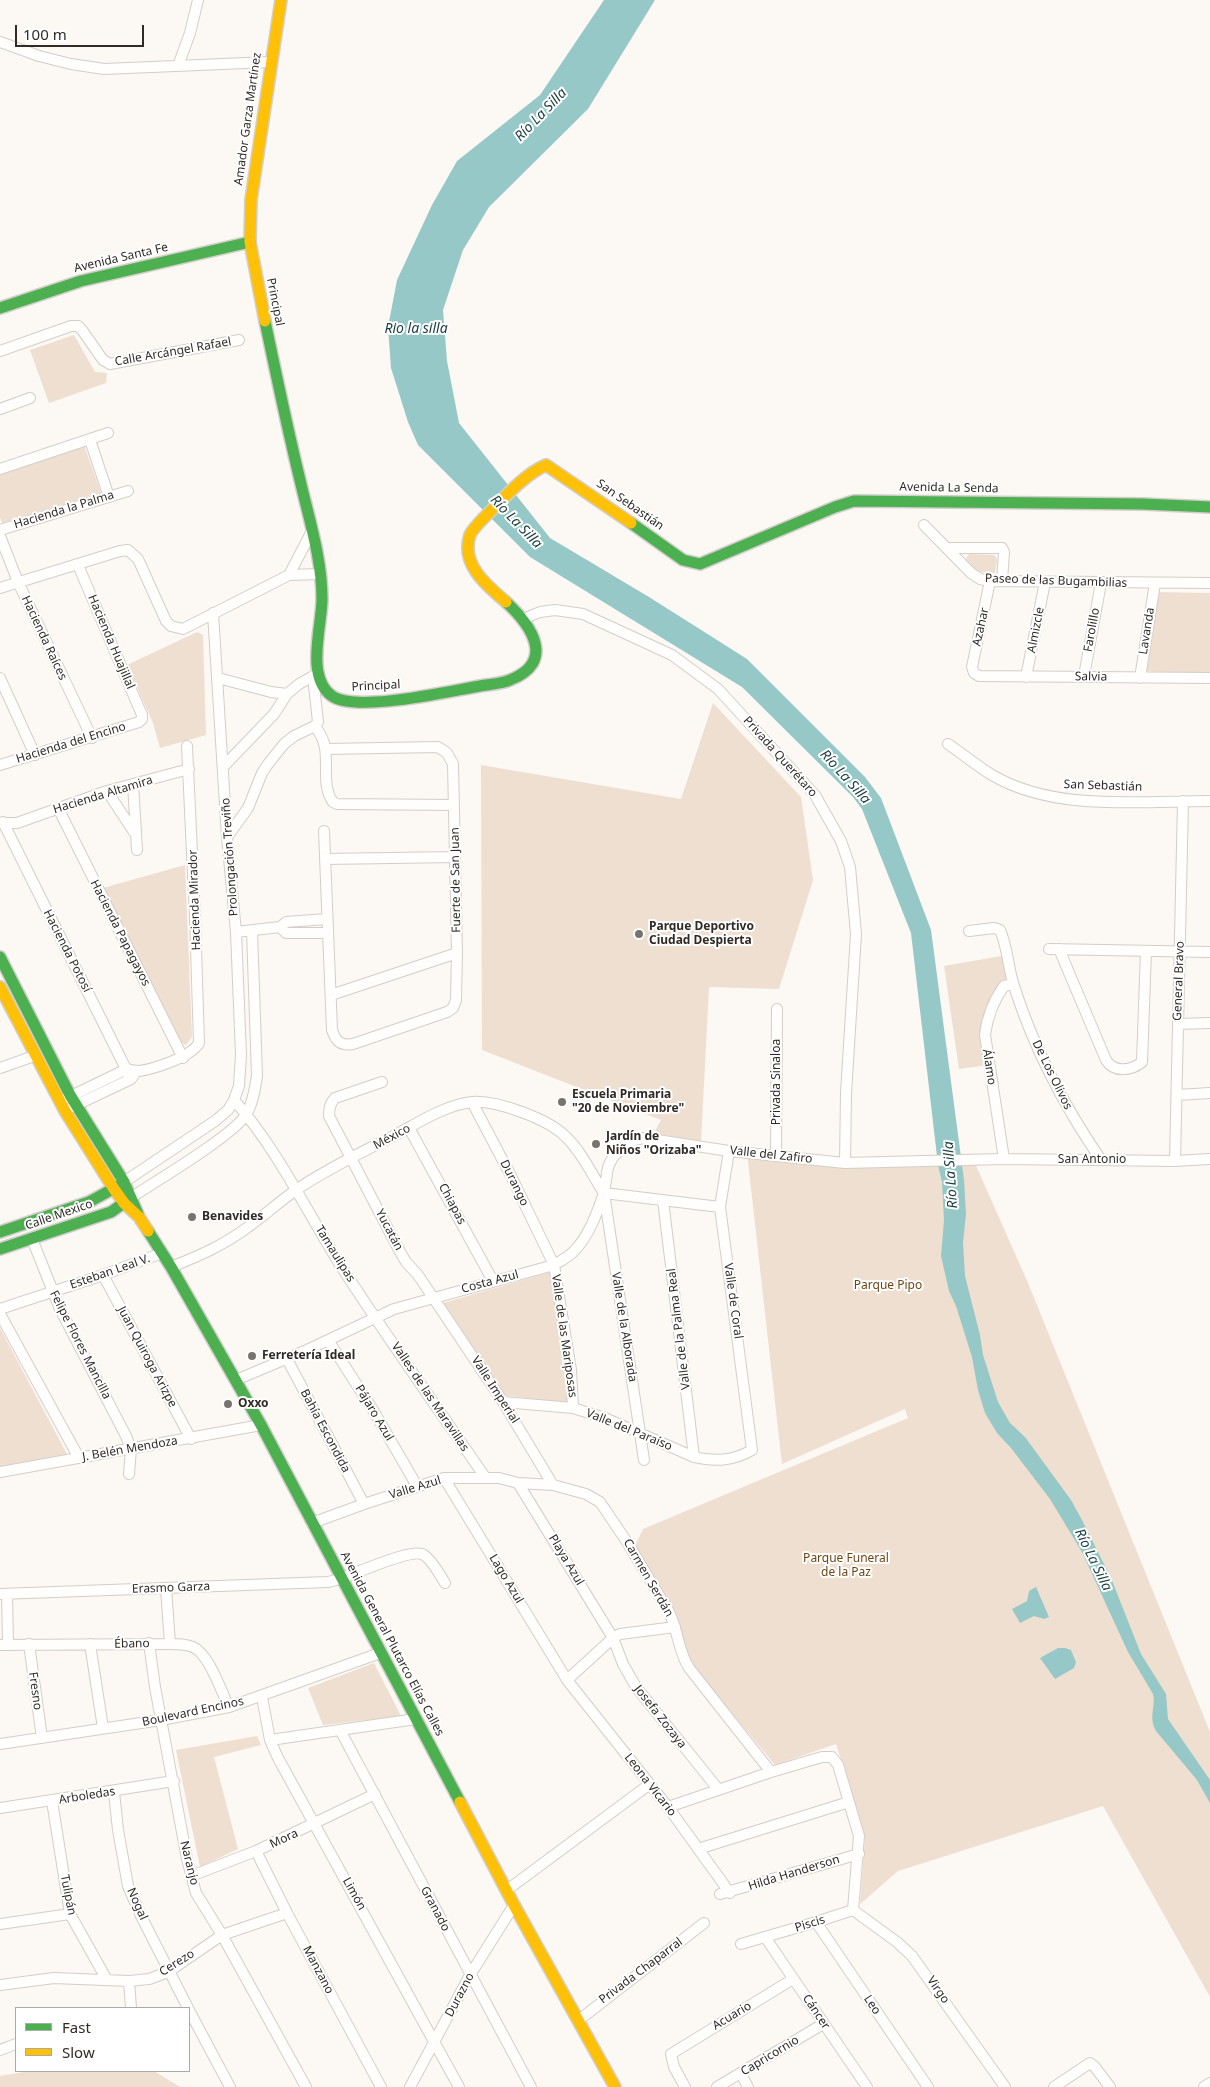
<!DOCTYPE html>
<html>
<head>
<meta charset="utf-8">
<style>
  body { margin:0 }
  #map { position:relative; width:1210px; height:2087px; overflow:hidden; background:#fcf8f4; font-family:"Noto Sans",sans-serif }
  canvas { display:block }
  .legend { position:absolute; left:15px; top:2007px; width:175px; height:65px; box-sizing:border-box; background:#fff; border:1px solid #acaaa9; margin:0; padding:6px 9px; list-style:none; font-size:15px; color:#302b27 }
  .legend li { display:flex; align-items:center; gap:10px; height:25px }
  .legend b { width:25px; border:1px solid #acaaa9 }
  .scale { position:absolute; left:15px; top:25px; width:129px; height:22px; box-sizing:border-box; border:2px solid #302b27; border-top:0; padding-left:6px; font-size:15px; line-height:18px; white-space:nowrap; color:#302b27; -webkit-text-stroke:4px #fff; paint-order:stroke }
</style>
</head>
<body>
<div id="map">
<canvas width="1210" height="2087"></canvas>
<ul class="legend">
<li><b style="height:6px;background:#4caf50"></b>Fast</li>
<li><b style="height:6px;background:#ffc107"></b>Slow</li>
</ul>
<div class="scale">100 m</div>
</div>
<script>
const ctx = document.querySelector('canvas').getContext('2d');
ctx.lineJoin = 'round';
function fill(path, color) { ctx.fillStyle = color; ctx.fill(path, 'evenodd'); }
function strokePath(path, color, width, dash) { ctx.strokeStyle = color; ctx.lineWidth = width; ctx.lineCap = dash ? 'butt' : 'round'; ctx.setLineDash(dash || []); ctx.stroke(path); }
function write(font, color, halo, rows, align = 'center') {
  ctx.font = font + ' "Noto Sans",sans-serif'; ctx.lineWidth = 4; ctx.setLineDash([]); ctx.textBaseline = 'middle'; ctx.strokeStyle = halo; ctx.fillStyle = color; for (const [text, x, y, turn = 0] of rows) {
    ctx.save(); ctx.translate(x, y); ctx.rotate((+turn || 0) * Math.PI / 180); ctx.textAlign = isNaN(turn) ? turn : align; if (halo) ctx.strokeText(text, 0, 0); ctx.fillText(text, 0, 0); ctx.restore();
  }
}
fill(new Path2D(`
  M74,335L95,372L107,373L106,383L49,403L30,350Z
  M84,445L101,493L2,523L0,517V475Z
  M969,554L994,555L997,559L995,573L978,572L966,559Z
  M1156,592L1210,593V674L1145,671Z
  M197,632L203,635L206,735L160,748L153,723L127,665Z
  M713,703L801,797L813,880L779,989L709,987L701,1142L654,1133L661,1120L482,1050L481,765L681,799Z
  M185,865L192,1037L186,1045L179,1041L103,888Z
  M1007,955L1013,984L1004,986L987,1024L988,1065L959,1069L944,966Z
  M747,1153L857,1163L974,1161L1028,1283L1210,1732V1997L1103,1806L898,1871L860,1904L865,1836L836,1744L775,1765L689,1661L678,1618L634,1548L643,1529L908,1418L905,1409L782,1464Z
  M551,1272L568,1403L502,1395L443,1303Z
  M0,1328L68,1456L0,1468Z
  M374,1663L401,1716L323,1725L308,1688Z
  M257,1736L261,1745L214,1757L238,1849L200,1867L176,1750Z
  M30,2071H154L180,2087H0V2076Z`), '#efdfd0');
fill(new Path2D(`
  M604,0H655L588,109L489,207L463,250L443,310L447,361L459,423L550,538L649,597L747,659L865,777L881,798L931,930L964,1180L966,1214L963,1243L965,1276L980,1335L983,1355L998,1402L1010,1423L1025,1437L1071,1500L1082,1520L1111,1578L1141,1654L1166,1694L1168,1719L1210,1780V1803L1197,1780L1156,1731C1148,1716 1156,1708 1153,1694L1128,1652L1082,1552L1050,1499L1011,1448L997,1433L985,1413L978,1390L972,1357L956,1306L949,1291L941,1256L944,1220L942,1182L938,1165L911,933L862,809L853,797L742,687L530,557L418,445L408,422L391,368L388,327L397,280L432,205L457,161L540,95Z
  M1036,1587L1049,1617L1044,1619L1034,1616L1020,1623L1012,1609L1027,1601L1029,1591Z
  M1058,1648H1065L1071,1650L1076,1662L1074,1668L1055,1679L1040,1658Z`), '#96c8c7');
const street = new Path2D(`
  M0,42L39,56L71,64L104,69L270,62
  M178,66L190,33L198,0
  M0,351L71,326H78L82,330L103,360L110,364L239,340
  M0,409L30,398
  M90,440L109,497
  M0,469L108,433
  M924,525L971,573L980,579L990,581L1210,583
  M0,530L128,491
  M0,536L18,582L92,738
  M946,548H1002L1004,552L1002,581
  M289,575L312,531
  M990,581L972,667L974,673L979,676L1210,678
  M0,588L120,551L128,550L138,559L166,621L171,626L183,629L289,575L320,574
  M523,619L540,612L555,610L583,614L672,655L718,689L815,795L841,841L850,867L856,934L846,1093L845,1163
  M1084,676L1101,583
  M1026,677L1045,582
  M0,678L35,755
  M218,678L271,692L287,694
  M1140,678L1155,583
  M315,726C320,733 324,740 325,748C328,765 322,788 333,802L337,804L454,805
  M948,744C963,754 977,766 992,775C1055,812 1140,801 1210,801
  M0,765L139,722L142,719V715L78,565
  M223,767L274,714L287,694L299,684L317,674
  M133,784L137,850
  M107,791L134,832
  M58,808L183,1058
  M3,822L131,1079
  M0,823H17L107,791L189,769
  M324,831L332,1030C336,1042 341,1046 353,1044L447,1012L453,1008L456,1000L457,953L453,764L447,753L438,747L326,749
  M227,837L248,808L262,773L268,764L284,744L294,736L315,726L318,722L313,676
  M325,859L455,857
  M280,927L286,933H328
  M969,931L994,928L1000,930C1008,948 1008,968 1014,986C1034,1049 1064,1106 1101,1160
  M236,932L280,927L286,922L327,919
  M1049,949L1210,952
  M1059,949L1106,1060C1114,1073 1131,1071 1142,1062L1146,951
  M331,995L457,953
  M1178,1024L1210,1023
  M0,1068L34,1056
  M382,1082L335,1098C330,1103 329,1108 329,1116L399,1250L406,1262L418,1275L503,1402L553,1485
  M1177,1095L1210,1093
  M65,1099L127,1069C130,1070 135,1071 139,1071C154,1069 191,1057 199,1043L195,917L187,746
  M234,1100C277,1149 305,1208 339,1263C386,1336 436,1406 485,1477
  M472,1102L511,1176L554,1265L571,1370L573,1408
  M72,1107L131,1079L134,1075
  M409,1128L493,1281
  M776,1156L777,1009
  M1004,1159L985,1035C987,1018 994,1000 1004,986L1013,984
  M1175,1161L1183,801
  M124,1182L215,1121L228,1110L234,1100L239,1086L241,1055L236,932L227,837L213,613
  M132,1197C156,1181 236,1134 247,1113C253,1102 255,1089 257,1076L252,931
  M663,1200L694,1457
  M32,1239L60,1309L126,1436L131,1449L129,1474
  M171,1267C199,1256 224,1245 248,1227C265,1215 280,1201 296,1190C328,1168 365,1151 399,1133C421,1121 446,1105 472,1102C496,1100 549,1119 566,1137C582,1152 592,1175 604,1193
  M103,1275L191,1439
  M0,1309L103,1275L162,1253
  M0,1314L79,1458
  M328,1340L373,1410L417,1486
  M287,1359L364,1504
  M236,1380L307,1350L394,1309L554,1265C560,1261 569,1257 574,1251C589,1236 597,1213 604,1193L720,1207
  M503,1402L573,1408L605,1418L694,1457C715,1462 733,1461 752,1450L720,1207L729,1151
  M644,1460L604,1193L608,1167L613,1157L624,1146L634,1140L644,1138L729,1151L845,1163L1004,1159L1175,1161L1210,1159
  M0,1472L261,1425
  M444,1478L567,1680L668,1807L730,1893
  M518,1483L613,1638L623,1664L636,1687L718,1789
  M312,1523L364,1504L444,1478H499L518,1483L553,1485L586,1494L600,1502L627,1542L669,1612C678,1630 678,1651 689,1668L771,1772
  M166,1588L170,1644
  M0,1594L328,1582C347,1579 411,1546 424,1555C433,1561 439,1574 445,1583
  M7,1594L8,1644
  M149,1643L155,1687L187,1859L196,1893L222,1935L306,2087
  M29,1644L42,1738
  M90,1644L103,1728
  M0,1645L170,1644C177,1644 186,1644 193,1647C209,1654 221,1691 229,1707
  M567,1680L613,1638L620,1634L675,1627
  M262,1697L270,1740L278,1758L459,2087
  M340,1730L531,2087
  M270,1740L416,1719
  M0,1744L161,1720L229,1707L380,1653
  M114,1792L118,1830L128,1886L141,1916L188,2008
  M52,1801L70,1914L107,1980
  M668,1807L771,1772L822,1757H832L838,1765L859,1836L853,1910
  M0,1808L174,1781
  M698,1849L849,1802
  M256,1851L287,1913L381,2087
  M191,1876L256,1851L375,1794
  M507,1890L650,1784
  M720,1894L859,1854
  M853,1910L897,1942L912,1956L1005,2087
  M816,1922L928,2087
  M0,1924L70,1914
  M765,1937L867,2087
  M741,1944L816,1922L853,1910
  M129,1981L131,2008
  M0,1985L54,1978L129,1981L149,1979L168,1972L222,1935L287,1913
  M189,2010L230,2087
  M579,2020L704,1923
  M0,2050L16,2044
  M741,2074L748,2087
  M410,2087L470,1975L514,1905
  M685,2087L674,2067L671,2054L793,1979
  M717,2087L823,2024
  M1054,2087L1090,2063L1094,2066L1110,2087
  M1204,2087L1210,2083`);
const fast = new Path2D(`
  M0,308L81,281L250,242
  M265,321C276,374 287,427 300,480C309,519 322,559 322,599C322,626 305,677 332,696C356,713 450,691 480,686C490,684 501,684 510,680C556,662 532,626 506,602
  M631,523L683,560L700,564L835,507L854,501L1143,504L1210,507
  M0,957L70,1095L124,1182L138,1214
  M148,1231L171,1267L261,1425L460,1802
  M0,1232L89,1202L120,1185
  M0,1249L111,1212L131,1198`);
const slow = new Path2D(`
  M265,321L250,242L251,200L281,0
  M506,602C487,586 460,564 470,535C473,527 491,511 498,504C512,489 528,473 546,465L631,523
  M0,987L65,1111L114,1189L124,1203L139,1217L148,1231
  M460,1802L514,1905L615,2087`);
strokePath(street, '#d2ceca', 12);
strokePath(fast, '#d2ceca', 14);
strokePath(slow, '#d2ceca', 14);
strokePath(street, '#fffefd', 10);
strokePath(fast, '#4caf50', 11);
strokePath(slow, '#ffc107', 11);
for (const [x, y, r, color] of [
  [639,934,5,"#77736f"],
  [562,1102,5,"#77736f"],
  [596,1144,5,"#77736f"],
  [192,1217,5,"#77736f"],
  [252,1356,5,"#77736f"],
  [228,1404,5,"#77736f"]
]) { const dot = new Path2D(); dot.arc(x, y, r, 0, 2 * Math.PI); ctx.fillStyle = color; ctx.fill(dot); strokePath(dot, '#fff', 2); }
write('12px', '#302b27', '#fff', [
  ["Amador Garza Martínez",248,119,-82],
  ["Avenida Santa Fe",121,258,-13],
  ["Principal",275,302,79],
  ["Calle Arcángel Rafael",173,352,-10],
  ["Avenida La Senda",949,488,1],
  ["San Sebastián",630,505,35],
  ["Hacienda la Palma",64,510,-17],
  ["Paseo de las Bugambilias",1056,581,2],
  ["Azahar",981,627,-78],
  ["Almizcle",1036,630,-79],
  ["Farolillo",1092,630,-80],
  ["Lavanda",1147,631,-81],
  ["Hacienda Raíces",44,638,65],
  ["Hacienda Huajillal",111,642,67],
  ["Salvia",1091,677,1],
  ["Principal",376,686,-3],
  ["Hacienda del Encino",71,743,-17],
  ["Privada Querétaro",780,757,48],
  ["San Sebastián",1103,786,2],
  ["Hacienda Altamira",103,795,-17],
  ["Prolongación Treviño",230,857,-94],
  ["Fuerte de San Juan",456,880,-91],
  ["Hacienda Mirador",195,900,-92],
  ["Hacienda Papagayos",120,933,63],
  ["Hacienda Potosí",67,951,63],
  ["General Bravo",1179,981,-88],
  ["Álamo",989,1067,81],
  ["De Los Olivos",1052,1075,64],
  ["Privada Sinaloa",777,1082,-90],
  ["México",392,1137,-28],
  ["Valle del Zafiro",771,1155,6],
  ["San Antonio",1092,1160],
  ["Durango",514,1183,64],
  ["Chiapas",452,1204,62],
  ["Calle Mexico",59,1215,-19],
  ["Yucatán",389,1230,62],
  ["Tamaulipas",335,1254,58],
  ["Esteban Leal V.",110,1272,-19],
  ["Costa Azul",490,1282,-15],
  ["Valle de Coral",733,1301,82],
  ["Valle de la Alborada",624,1327,81],
  ["Valle de la Palma Real",679,1329,-97],
  ["Valle de las Mariposas",564,1336,82],
  ["Felipe Flores Mancilla",80,1345,63],
  ["Juan Quiroga Arizpe",147,1357,62],
  ["Valle Imperial",495,1390,57],
  ["Valles de las Maravillas",430,1397,56],
  ["Pájaro Azul",374,1413,59],
  ["Valle del Paraíso",629,1430,22],
  ["Bahía Escondida",325,1431,62],
  ["J. Belén Mendoza",130,1449,-10],
  ["Valle Azul",415,1488,-17],
  ["Playa Azul",566,1560,59],
  ["Carmen Serdán",648,1578,60],
  ["Lago Azul",506,1579,59],
  ["Erasmo Garza",171,1588,-2],
  ["Ébano",132,1644,-1],
  ["Avenida General Plutarco Elías Calles",392,1644,62],
  ["Fresno",35,1691,82],
  ["Boulevard Encinos",193,1712,-12],
  ["Josefa Zozaya",660,1717,52],
  ["Leona Vicario",650,1785,52],
  ["Arboledas",87,1796,-9],
  ["Mora",284,1839,-25],
  ["Naranjo",189,1863,76],
  ["Hilda Handerson",794,1873,-17],
  ["Limón",354,1894,61],
  ["Tulipán",68,1895,79],
  ["Nogal",137,1904,66],
  ["Granado",435,1909,62],
  ["Piscis",810,1924,-17],
  ["Cerezo",177,1963,-32],
  ["Manzano",318,1970,62],
  ["Privada Chaparral",641,1971,-37],
  ["Virgo",938,1990,55],
  ["Durazno",460,1995,-62],
  ["Leo",872,2005,56],
  ["Cáncer",816,2012,56],
  ["Acuario",732,2016,-31],
  ["Capricornio",770,2056,-31]
]);
write('bold 12px', '#302b27', '#fff', [
  ["Parque Deportivo",649,927],
  ["Ciudad Despierta",649,941],
  ["Escuela Primaria",572,1095],
  ["\"20 de Noviembre\"",572,1109],
  ["Jardín de",606,1137],
  ["Niños \"Orizaba\"",606,1151],
  ["Benavides",202,1217],
  ["Ferretería Ideal",262,1356],
  ["Oxxo",238,1404]
], 'left');
write('12px', '#6e4615', '#fff', [
  ["Parque Pipo",888,1286],
  ["Parque Funeral",846,1559],
  ["de la Paz",846,1573]
]);
write('italic 14px', '#1d4142', '#fff', [
  ["Río La Silla",541,115,-46],
  ["Rio la silla",416,329],
  ["Río La Silla",516,522,46],
  ["Río La Silla",845,777,48],
  ["Río La Silla",951,1175,-94],
  ["Río La Silla",1093,1560,64]
]);
</script>
</body>
</html>
